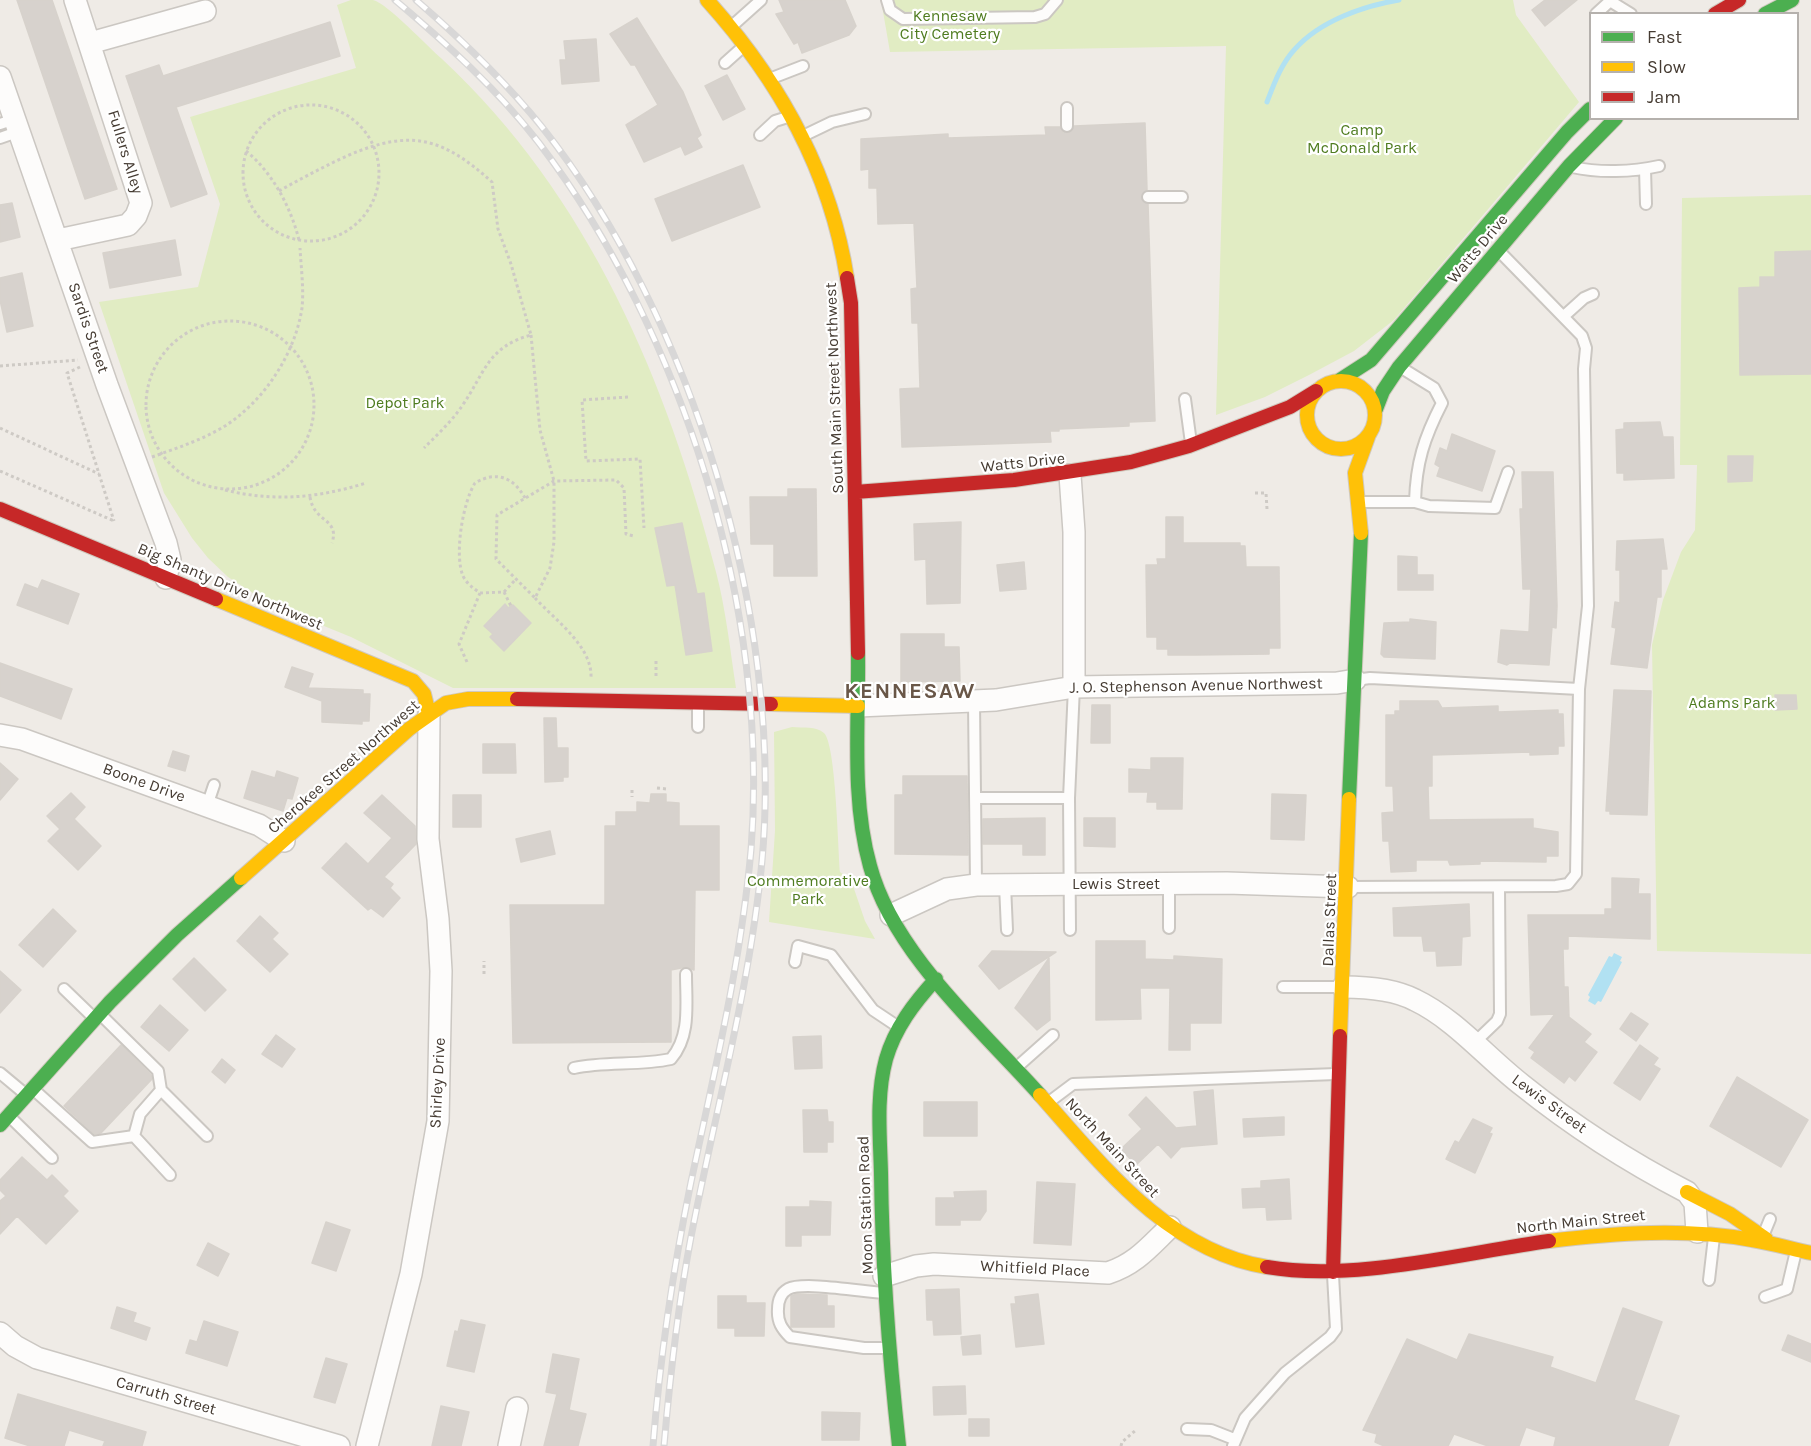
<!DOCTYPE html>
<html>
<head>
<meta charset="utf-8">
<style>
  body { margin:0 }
  #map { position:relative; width:1811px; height:1446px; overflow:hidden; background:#efebe6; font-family:Karla,sans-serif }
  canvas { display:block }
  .legend { position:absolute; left:1589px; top:12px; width:210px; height:108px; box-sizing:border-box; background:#fff; border:2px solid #b5b1ad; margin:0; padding:8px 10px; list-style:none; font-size:18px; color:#453b32 }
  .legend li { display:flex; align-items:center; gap:12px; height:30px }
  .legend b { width:30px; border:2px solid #b5b1ad }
</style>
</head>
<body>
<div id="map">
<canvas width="1811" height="1446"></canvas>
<ul class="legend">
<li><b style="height:8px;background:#4caf50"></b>Fast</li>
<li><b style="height:8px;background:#ffc107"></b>Slow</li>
<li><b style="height:8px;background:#c62828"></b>Jam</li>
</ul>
</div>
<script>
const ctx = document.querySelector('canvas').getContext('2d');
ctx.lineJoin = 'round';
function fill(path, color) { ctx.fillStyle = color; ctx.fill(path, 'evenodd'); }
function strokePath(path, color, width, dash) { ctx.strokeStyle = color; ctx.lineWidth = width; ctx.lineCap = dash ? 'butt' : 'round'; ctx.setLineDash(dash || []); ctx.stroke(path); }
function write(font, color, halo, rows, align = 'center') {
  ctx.font = font + ' Karla,sans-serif'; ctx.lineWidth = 4.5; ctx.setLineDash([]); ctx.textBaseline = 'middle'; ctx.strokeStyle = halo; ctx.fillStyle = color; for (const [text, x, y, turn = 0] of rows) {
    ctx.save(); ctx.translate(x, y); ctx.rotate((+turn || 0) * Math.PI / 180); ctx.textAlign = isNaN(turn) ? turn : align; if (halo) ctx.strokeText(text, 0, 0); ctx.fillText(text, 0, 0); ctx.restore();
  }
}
fill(new Path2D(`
  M351,0C358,0 367,0 373,0C387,3 429,48 442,59C589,196 667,381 716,572C726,610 730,650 736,688H453L351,637L270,604L228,577L208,558L192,538L164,493L99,302L198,287L220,204L190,117L356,68L337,5Z
  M881,0H1513L1516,15L1579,102L1394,320L1354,351L1309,375L1265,397L1216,415L1226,46L890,52Z
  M1811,195V954L1657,951L1652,645L1663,600L1681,552L1695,530L1697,465H1680L1682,198Z
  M792,727C803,728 816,726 824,733C836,744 838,850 840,872L851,880L865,921L875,939L769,922L775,831L774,732Z`), '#e1ecc3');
fill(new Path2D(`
  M1614,953L1622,957L1620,961L1622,962L1601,1002L1598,1001L1595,1005L1588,1001L1590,997L1588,995L1609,956L1612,957Z`), '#b1e1f2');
strokePath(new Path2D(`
  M1267,102C1274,84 1281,64 1295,49C1320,21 1363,6 1399,0`), '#b1e1f2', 5);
const building = new Path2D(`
  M17,0H52L117,189L85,199Z
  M779,0H845L856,26L849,35L802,53L798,42L794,44L776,14L784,12Z
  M1545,0H1577L1545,26L1532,10Z
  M637,18L683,92L701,135L697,138L702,147L685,155L681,146L644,162L626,125L658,105L635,65H631L610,34Z
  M330,22L340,56L176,107L207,194L171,207L126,76L159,65L163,76Z
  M596,39L599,81L562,84L560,60H566L564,41Z
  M727,75L745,109L723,120L705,86Z
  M1145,123L1147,190L1141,198L1148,204L1155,421L1129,422V426L1059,429V431H1050L1051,442L902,447L900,389L920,388L918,323H912L911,289L917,288L914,223L878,224L877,188H869V169L861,170V139L948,134V138L1046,135L1045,127H1060L1063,132L1068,133L1074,126Z
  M743,165L760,207L672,241L655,199Z
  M12,203L20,237L0,242V205Z
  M175,240L181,275L110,288L103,253Z
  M1811,251V374L1740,375L1739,288L1760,287V277H1775V252Z
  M22,273L33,326L7,332L0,300V278Z
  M1660,422L1663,437H1673L1674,478L1624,480V473H1617L1616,430L1624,429V423Z
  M1452,434L1495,451L1482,491L1437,476L1440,467L1435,464L1440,448L1447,451Z
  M1728,456H1753L1752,481L1728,482Z
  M1522,472H1553L1557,606L1556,628L1552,627L1549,665L1510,663L1507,665L1498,662L1501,630L1529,632L1531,589H1523L1520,509H1523Z
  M788,489H816L817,576H774V544H751L750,497H788Z
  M1166,517H1183V543H1240V546H1245L1246,567H1279L1280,648H1269V654L1196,655H1168V649H1157V637H1147L1146,565H1158L1157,559H1166Z
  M961,522L960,603L927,604L926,559L915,560L914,524Z
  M682,523L697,594L704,593L712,651L686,655L675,585L667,586L655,528Z
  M1663,539L1667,569H1661V597H1657L1647,668L1611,664L1616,628L1612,627L1615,602L1620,603V570H1616L1617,541Z
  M1398,556L1417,557V575H1433V590H1398Z
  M1024,562L1026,589L1000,591L997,565Z
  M42,580L79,594L68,624L17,605L25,584L38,589Z
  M505,604L508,608L513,605L531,623L504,651L490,637L493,634L484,626Z
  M1410,619L1436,622L1435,659L1384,657L1381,654L1384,623L1410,622Z
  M901,634H944V647H959L960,681L901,682Z
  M0,663L72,689L61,719L0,696Z
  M292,667L313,674L308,688L363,690V694H370L369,721H362V724L322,722V701L285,687Z
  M1614,690L1651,691L1647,815L1610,814V811H1606Z
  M1775,695H1796L1797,709L1775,710Z
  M1400,701H1438L1442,708L1498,706V712L1558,710V714H1563L1564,746H1558V754L1530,755V752L1432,755V786H1428L1429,820L1533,819V828L1558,832V856H1546V862L1480,861V864L1450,865L1448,860H1416V871L1391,872L1389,841H1383L1382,813L1394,812L1393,786H1386V715H1395V711H1400Z
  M1092,705H1110V743H1091Z
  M544,718H556L557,748H568V777H563V781L545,782Z
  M483,744H515L516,773H483Z
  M173,751L189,756L185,771L168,766Z
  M1151,758H1183L1182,809H1157V802H1147L1148,792H1129V769L1151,770Z
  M0,763L18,779L0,800Z
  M252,771L275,778L277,771L298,778L292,799L287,798L283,811L244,798Z
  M903,776H967L968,855L895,854V795H903Z
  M71,793L85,807L74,819L101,846L78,870L48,841L60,829L47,816Z
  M651,794H666V802L679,803V826H719V890H695L694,970L686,967L671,970V1042L513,1043L510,905H605V826H616V812H637V802L650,803Z
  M1272,794L1306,795L1304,840L1271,839Z
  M382,795L415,826L416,844L384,877L393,884L390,888L400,898L383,917L371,908L368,910L322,868L346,843L368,864L392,838L364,813Z
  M453,795H481V827H453Z
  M1045,818V855H1023V844H983V819Z
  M1084,818H1115V847L1084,846Z
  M550,831L555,854L521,862L516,839Z
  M1612,878L1639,879L1638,894H1650V939L1568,936V949H1563L1564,987H1568L1569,1017L1591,1034L1584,1042L1597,1052L1575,1081L1569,1076L1564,1083L1531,1058L1535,1052L1529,1048L1555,1014L1531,1015L1528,915H1605V909H1612Z
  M1469,904L1470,936L1462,937L1461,965L1437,966L1436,951H1424L1422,936H1394L1393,908Z
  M53,909L76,931L43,967L19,945Z
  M260,916L278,933L272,939L288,954L270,972L237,941Z
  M1096,941H1145V959L1174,960V956L1222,959L1221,1023H1190V1050H1169L1170,988H1140L1141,1019L1096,1020Z
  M992,951L1056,952L999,989L979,966Z
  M194,958L226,990L205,1011L173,979Z
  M1049,958L1050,1020L1037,1030L1015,1008Z
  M0,971L21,990L0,1013Z
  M160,1005L188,1030L169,1051L141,1027Z
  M1631,1013L1648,1024L1636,1041L1620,1029Z
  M276,1035L295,1049L282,1067L262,1054Z
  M821,1036L822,1068L795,1069L793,1037Z
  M121,1045L151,1075L152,1079L101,1133L94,1134L64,1106Z
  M1640,1045L1658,1058L1653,1065L1660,1069L1640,1100L1614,1083Z
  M222,1059L235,1070L225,1083L212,1072Z
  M1737,1077L1808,1120L1781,1167L1710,1126Z
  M1213,1090L1217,1144L1181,1147L1171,1158L1158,1144L1136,1165L1121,1149L1142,1129L1129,1115L1146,1097L1176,1128L1197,1126L1194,1092Z
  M924,1102H977V1136H924Z
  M803,1110H827L828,1122H833V1142H827V1152H804Z
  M1284,1117V1135L1244,1137L1243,1119Z
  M1473,1119L1492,1128L1489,1133L1492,1134L1475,1173L1446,1159L1455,1141L1459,1143Z
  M22,1157L47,1180L52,1175L68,1191L63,1196L78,1211L46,1244L17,1216L0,1234V1201L6,1196L0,1190V1180Z
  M1289,1179L1291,1219L1267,1220L1266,1207L1243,1208L1242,1189L1261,1188V1181Z
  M1037,1182L1075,1184L1071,1245L1034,1243Z
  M986,1191V1211L980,1220H960V1225H936V1198H955L954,1192Z
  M810,1201L831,1202L830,1235H801V1246H786V1207H810Z
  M326,1222L350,1230L336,1271L312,1263Z
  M208,1243L229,1254L218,1276L197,1265Z
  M959,1289L961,1334L934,1335L933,1320H927L926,1290Z
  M797,1294L827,1295V1306H834V1327H791V1296Z
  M1038,1294L1044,1344L1016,1347L1011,1304H1016L1015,1297Z
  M718,1296H746V1303H765L764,1336H735V1328H718Z
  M117,1307L136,1313L133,1322L150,1328L146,1340L111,1328Z
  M1623,1308L1662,1322L1634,1400L1679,1416L1668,1446H1554L1556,1437L1526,1427L1519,1446H1488L1454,1434L1448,1446H1384L1375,1442L1377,1434L1363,1430L1407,1339L1457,1360L1469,1334L1553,1357L1550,1367L1596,1383Z
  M461,1320L485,1325L474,1372L447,1366L455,1331L458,1332Z
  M204,1321L238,1332L227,1366L186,1353L190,1340L197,1342Z
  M980,1335L981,1354L963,1355L961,1337Z
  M1788,1335L1811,1344V1362L1782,1350Z
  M553,1354L579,1359L569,1410L586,1414L578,1446H544L557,1394L546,1392Z
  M326,1358L347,1364L335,1403L314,1397Z
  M965,1386L966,1414L934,1415L933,1387Z
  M18,1394L146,1432L142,1446H103L105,1441L69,1430L64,1446H30L5,1438Z
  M441,1406L469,1412L461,1446H432Z
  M822,1412L860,1413L859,1440H822Z
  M969,1419H989V1436H969Z`);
fill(building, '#d7d2cd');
strokePath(building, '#d7d2cc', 1.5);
const lane = new Path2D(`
  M887,0L890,10L903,19L1035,17L1045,14L1057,0
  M1596,14L1610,1L1631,14
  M732,26L761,0
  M725,63L744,46
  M772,78L803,66
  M1067,108V126
  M0,124L15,119
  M760,135L775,121L791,116
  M805,135L832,122L865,114
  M0,138L20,131
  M1572,167C1599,173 1632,172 1659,166
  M1645,169L1646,204
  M1148,197H1182
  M1564,316L1584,298L1593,294
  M1185,399L1191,443
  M1361,502H1415C1416,463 1424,438 1442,403L1434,388L1400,367
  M1415,502L1429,506L1495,508L1508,472
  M1355,680L1370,678L1579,689
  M974,702L976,885
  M698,727V702
  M976,798H1069
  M207,806L214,785
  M1005,885L1007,930
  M1348,887L1556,886L1568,884L1576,874L1579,689L1588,606L1584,369L1586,348L1582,336L1500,252
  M1169,928V884
  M1070,930L1069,798L1074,687
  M795,962L798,946L831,955L873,1010L897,1026
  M1283,987H1340
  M64,989L94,1018
  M100,1014L158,1071L161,1090L207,1136
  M1473,1044L1497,1021L1500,1014L1499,887
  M1017,1067L1053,1035
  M574,1068C606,1061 638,1066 671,1059C691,1036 686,1004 686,974
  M0,1073L24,1093
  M33,1089L92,1142L134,1136
  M161,1090L140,1114L134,1136L170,1175
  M1049,1102L1073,1084L1336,1074
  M9,1116L52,1158
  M1763,1236L1770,1219
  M1709,1280L1714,1237
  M885,1293C864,1292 804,1281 788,1289C781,1293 778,1301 778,1309C777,1322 782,1329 790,1337L864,1348H887
  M1765,1297L1787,1289L1796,1251
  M1187,1429L1211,1430L1234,1439
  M1233,1446L1245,1418L1285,1373L1330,1337L1336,1329L1333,1275`);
const street = new Path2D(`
  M90,43L205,11
  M0,77L107,385L166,543L170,560L166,578
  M58,240L128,225L136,216L141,203L75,0
  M1070,475L1074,532V687
  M858,706L996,700L1074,687L1337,683L1355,680
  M0,735L22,739L259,825L284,841
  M891,915L947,889L976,885L1227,883L1348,887
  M1343,987C1367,987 1394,989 1415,1000C1455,1019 1487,1058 1522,1085C1573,1126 1629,1162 1687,1192L1695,1203L1697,1232
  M884,1276L916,1266L934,1264L1108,1273C1136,1264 1150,1246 1170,1227
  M0,1333L15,1346L37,1358L339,1446
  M367,1446L411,1274L438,1121L441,971L438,919L428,839L429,714
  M509,1446L517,1408`);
const fast = new Path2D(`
  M1765,14L1792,0
  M1340,380L1371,360L1567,132L1590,109
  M1376,409L1383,391L1399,367L1569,166L1616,118
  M858,653C859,723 851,798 870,866C893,953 982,1030 1040,1095
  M1349,799L1361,533
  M0,1125L110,1002L177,935L241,878
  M899,1446C889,1355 882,1264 881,1173C880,1135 876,1096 886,1059C895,1028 914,1003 936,979`);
const slow = new Path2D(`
  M707,0C779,80 830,170 847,278
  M1307 415a34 34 0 1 1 68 0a34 34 0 1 1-68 0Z
  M1361,533L1355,473L1368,437
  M216,599L413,681L424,694L429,714
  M771,704L858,706
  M241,878L409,729L446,703L468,699H517
  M1340,1036L1349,799
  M1040,1095C1103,1166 1168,1251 1267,1267
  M1687,1192L1730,1214L1766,1239
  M1549,1241C1615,1233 1686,1228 1752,1240C1772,1243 1792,1249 1811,1253`);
const jam = new Path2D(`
  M1715,14L1739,0
  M847,278L851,303L858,653
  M855,492L1014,480L1131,462L1189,446L1290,407L1316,391
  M0,509L216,599
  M517,699L771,704
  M1267,1267C1353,1282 1462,1253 1549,1241
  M1333,1272L1340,1036`);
strokePath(lane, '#cbc7c2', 14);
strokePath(street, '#cbc7c2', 24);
strokePath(fast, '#d0c9be', 16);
strokePath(slow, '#d0c9be', 16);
strokePath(jam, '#d0c9be', 16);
strokePath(new Path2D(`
  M243 173a68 68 0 1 1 136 0a68 68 0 1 1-136 0Z
  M246,151C273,173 291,208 299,240
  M279,191C302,178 325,166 349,155C411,129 442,137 492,182L498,229L511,264L531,335C487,347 485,373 462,406C451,422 437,435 424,448
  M146 405a84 84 0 1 1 168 0a84 84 0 1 1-168 0Z
  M531,335L540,430L554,481V542L550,568L535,598L496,559L497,515L554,481L616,480L624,488L626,534L634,536
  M0,366L78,360
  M80,367L67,373L114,521
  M628,397L582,400L586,461L640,459L644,528
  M0,428L99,474
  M152,457C177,448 202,440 225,426C264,401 295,354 302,308C304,289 301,267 300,248
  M0,471L114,521
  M225,490C274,502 318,498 366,483
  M1255,493H1266L1267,509
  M310,497C314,523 340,518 332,543
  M504,592L511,606
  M480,593L504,592L516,579
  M535,598C555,620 592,646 591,677
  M656,661V677
  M467,662L459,644L480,593C473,588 467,584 463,576C454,554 463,502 475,483C497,470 514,478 525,498
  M657,788L667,789
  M632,790V797
  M484,974V961
  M1121,1446L1122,1442L1136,1430`), '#cecac5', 3, [3, 3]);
strokePath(lane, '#fdfcfb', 10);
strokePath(street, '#fdfcfb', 21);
strokePath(fast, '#4caf50', 14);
strokePath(slow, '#ffc107', 14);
strokePath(jam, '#c62828', 14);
const rail = new Path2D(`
  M395,0C446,43 498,90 539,143C684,334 770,611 751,850C741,962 714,1073 691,1182C673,1270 660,1357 653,1446
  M416,0C461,39 505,81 542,127C693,317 784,620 762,861C750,987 715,1112 691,1237C678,1306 670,1376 664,1446`);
strokePath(rail, '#d8d7d7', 7);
strokePath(rail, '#fff', 4.5, [14]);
write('16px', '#4f7c20', '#fff', [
  ["Kennesaw",950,16],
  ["City Cemetery",950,34],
  ["Camp",1362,130],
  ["McDonald Park",1362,148],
  ["Depot Park",405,403],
  ["Adams Park",1732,703],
  ["Commemorative",808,881],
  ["Park",808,899]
]);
write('16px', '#453b32', '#fff', [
  ["Fullers Alley",125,152,73],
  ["Watts Drive",1478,249,-50],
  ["Sardis Street",88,328,71],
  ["South Main Street Northwest",835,388,-92],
  ["Watts Drive",1023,463,-6],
  ["Big Shanty Drive Northwest",230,587,23],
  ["J. O. Stephenson Avenue Northwest",1196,686,-1],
  ["Cherokee Street Northwest",344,767,-41],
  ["Boone Drive",144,783,20],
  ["Lewis Street",1116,884],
  ["Dallas Street",1330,920,-88],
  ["Shirley Drive",438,1083,-87],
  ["Lewis Street",1549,1104,36],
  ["North Main Street",1112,1148,47],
  ["Moon Station Road",866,1205,-92],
  ["North Main Street",1581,1222,-6],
  ["Whitfield Place",1035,1269,3],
  ["Carruth Street",166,1396,16]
]);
ctx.letterSpacing = '1.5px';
write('bold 22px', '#695748', '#fff', [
  ["KENNESAW",910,692]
]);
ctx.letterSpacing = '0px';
</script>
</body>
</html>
